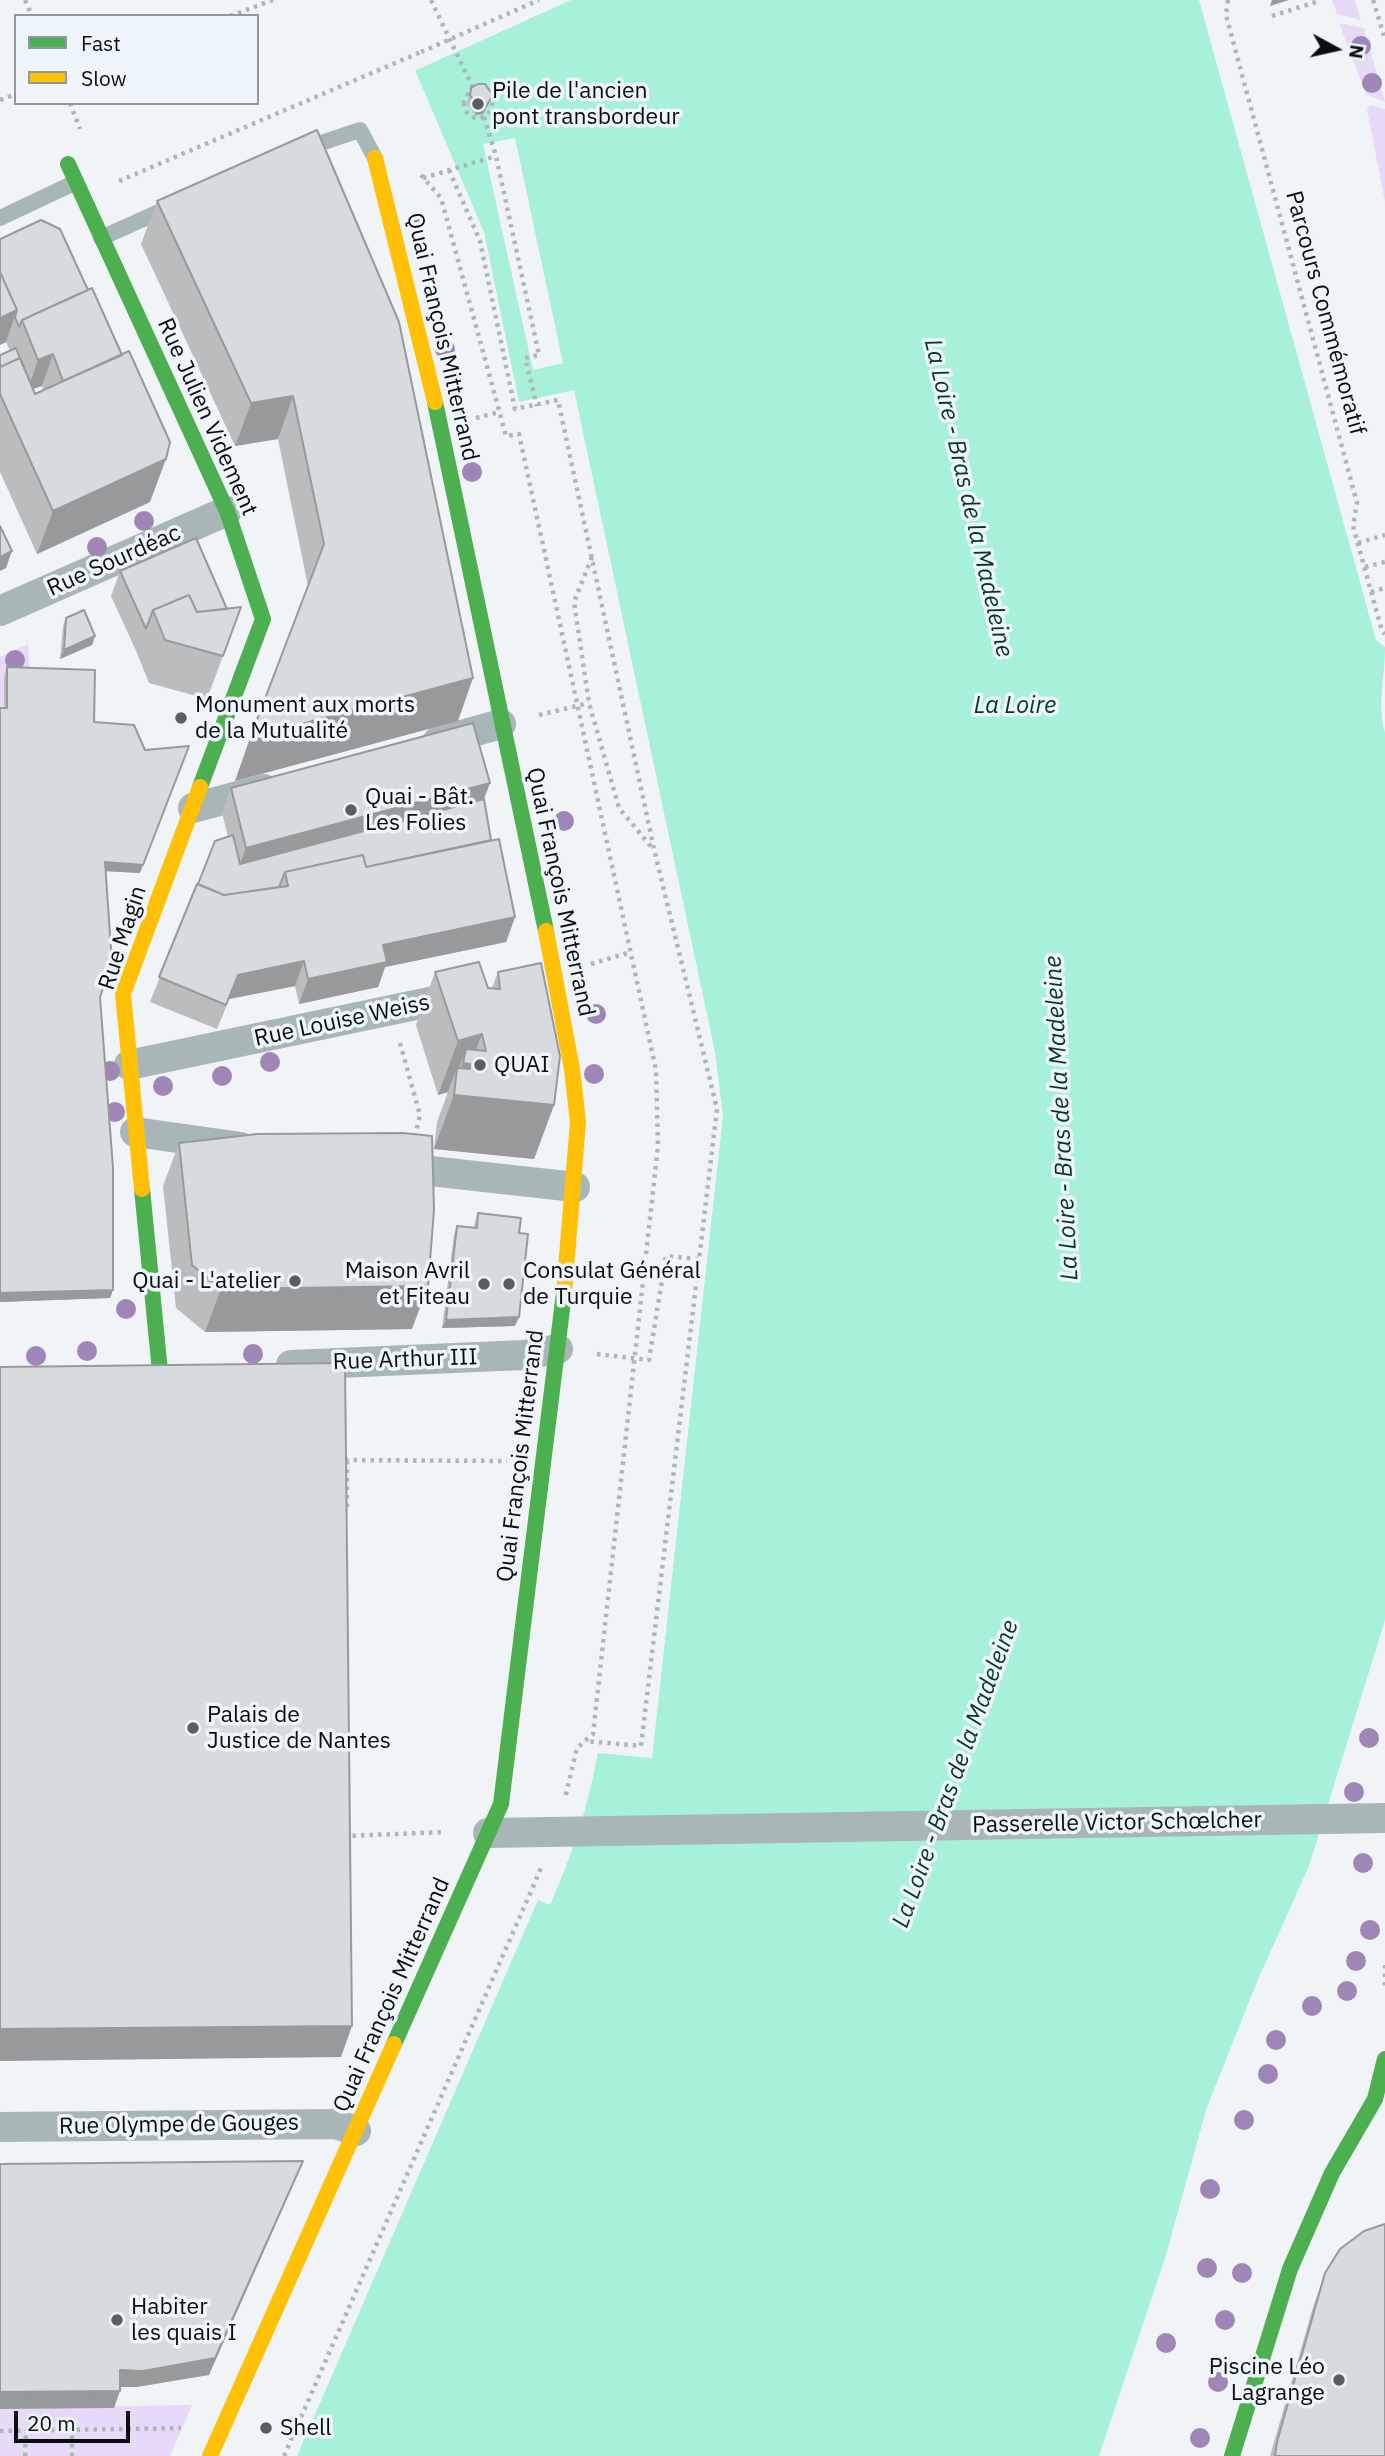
<!DOCTYPE html>
<html>
<head>
<meta charset="utf-8">
<style>
  body { margin:0 }
  #map { position:relative; width:1385px; height:2456px; overflow:hidden; background:#f0f4f7; font-family:"IBM Plex Sans",sans-serif }
  canvas { display:block }
  .legend { position:absolute; left:14px; top:14px; width:245px; height:91px; box-sizing:border-box; background:#edf4fa; border:2px solid #93989c; margin:0; padding:9px 12px; list-style:none; font-size:21px; color:#0b0d0f }
  .legend li { display:flex; align-items:center; gap:14px; height:35px }
  .legend b { width:35px; border:2px solid #93989c }
  .north { position:absolute; left:1301px; top:14px; width:70px; height:70px; -webkit-text-stroke:5px #edf4fa; paint-order:stroke; rotate:98deg; font-size:19px; font-weight:700; line-height:28px; text-align:center; color:#0b0d0f }
  .north::after { content:''; display:block; margin:auto; width:24px; height:32px; background:#0b0d0f; clip-path:polygon(50% 0,100% 100%,50% 72%,0 100%) }
  .scale { position:absolute; left:14px; top:2411px; width:116px; height:32px; box-sizing:border-box; border:4px solid #0b0d0f; border-top:0; padding-left:9px; font-size:21px; line-height:24px; white-space:nowrap; color:#0b0d0f; -webkit-text-stroke:5px #edf4fa; paint-order:stroke }
</style>
</head>
<body>
<div id="map">
<canvas width="1385" height="2456"></canvas>
<ul class="legend">
<li><b style="height:9px;background:#4caf50"></b>Fast</li>
<li><b style="height:9px;background:#ffc107"></b>Slow</li>
</ul>
<div class="north">N</div>
<div class="scale">20 m</div>
</div>
<script>
const ctx = document.querySelector('canvas').getContext('2d');
ctx.lineJoin = 'round';
function fill(path, color) { ctx.fillStyle = color; ctx.fill(path, 'evenodd'); }
function strokePath(path, color, width, dash) { ctx.strokeStyle = color; ctx.lineWidth = width; ctx.lineCap = dash ? 'butt' : 'round'; ctx.setLineDash(dash || []); ctx.stroke(path); }
function write(font, color, halo, rows, align = 'center') {
  ctx.font = font + ' "IBM Plex Sans",sans-serif'; ctx.lineWidth = 7; ctx.setLineDash([]); ctx.textBaseline = 'middle'; ctx.strokeStyle = halo; ctx.fillStyle = color; for (const [text, x, y, turn = 0] of rows) {
    ctx.save(); ctx.translate(x, y); ctx.rotate((+turn || 0) * Math.PI / 180); ctx.textAlign = isNaN(turn) ? turn : align; if (halo) ctx.strokeText(text, 0, 0); ctx.fillText(text, 0, 0); ctx.restore();
  }
}
fill(new Path2D(`
  M1332,0H1355L1361,20L1337,14Z
  M1341,23L1364,28L1385,102L1366,94L1340,26Z
  M1370,105L1385,109V202L1367,109Z
  M28,644L30,677L4,717H0V657Z
  M192,2405L170,2456H0V2408Z`), '#e7daf9');
fill(new Path2D(`
  M414,0H1199L1376,640L1385,647C1385,674 1377,708 1385,732V1620L1309,1866L1256,1984L1206,2110L1166,2255L1099,2456H297L538,1900L550,1905C572,1855 588,1807 598,1753L652,1758L723,1116L715,1052L574,390L519,402L484,232L415,70L438,60ZM515,138L563,363L533,370L483,144Z`), '#a7f0da');
fill(new Path2D(`
  M411,0H571L412,72L413,67L434,58Z`), '#f0f4f7');
strokePath(new Path2D(`
  M25,0L32,16
  M431,0L474,90
  M1228,0L1226,15L1357,503L1353,526L1382,631L1385,634
  M1373,0L1385,39
  M230,16L273,0
  M1272,16L1316,2V0
  M464 104a14 14 0 1 1 28 0a14 14 0 1 1-28 0Z
  M0,100L16,94
  M70,103L80,129
  M484,117L496,156L539,355L525,358L537,406
  M449,170L480,241L515,409L558,400L654,849L717,1109L641,1746L585,1741
  M421,175L441,198L506,436L519,434L656,1070L658,1146L593,1734L577,1748L565,1798
  M423,178L496,156
  M119,181L421,52
  M476,418L499,412
  M1358,543L1385,535
  M592,557L574,602L589,703L619,808L653,849
  M1365,567L1385,562
  M1371,592L1385,588
  M539,715L589,703
  M591,964L631,952
  M400,1043L420,1115L415,1136
  M597,1354L649,1360L666,1256L699,1259
  M345,1460L507,1461
  M347,1461V1508
  M348,1832V1836L445,1832
  M1385,1965V1988
  M0,2431L181,2428
  M25,2456L26,2430
  M72,2456V2430
  M284,2456L542,1866`), '#aeb7b8', 4.5, [3.5, 5]);
strokePath(new Path2D(`
  M303,149L360,130L375,158
  M0,218L76,182
  M101,238L170,207`), '#a8b6b7', 16);
strokePath(new Path2D(`
  M0,611L227,511
  M437,742L501,724
  M193,808L264,789
  M129,1065L463,995
  M135,1132L241,1147
  M394,1167L575,1187
  M291,1365L524,1355L558,1349
  M488,1833L1385,1818
  M0,2127L336,2124L356,2131`), '#a8b6b7', 30);
strokePath(new Path2D(`
  M68,164L227,511L263,619L200,787
  M435,402L546,931
  M142,1189L160,1371
  M394,2044L501,1804L564,1293
  M1232,2456L1290,2269L1332,2173L1375,2099L1385,2059`), '#4caf50', 16);
strokePath(new Path2D(`
  M375,158L435,402
  M546,931L572,1069L578,1122L564,1293
  M142,1189L123,994L200,787
  M210,2456L394,2044`), '#ffc107', 16);
strokePath(new Path2D(`
  M421,52L539,0`), '#aeb7b8', 4.5, [3.5, 5]);
ctx.fillStyle = '#9f86b6';
for (const [x, y] of [
  [1361,46],
  [1372,83],
  [416,221],
  [445,349],
  [472,472],
  [144,521],
  [97,547],
  [15,660],
  [564,821],
  [596,1014],
  [270,1062],
  [110,1071],
  [594,1074],
  [222,1076],
  [163,1086],
  [115,1112],
  [126,1309],
  [87,1351],
  [253,1354],
  [36,1356],
  [1369,1738],
  [1354,1792],
  [1363,1863],
  [1370,1930],
  [1356,1961],
  [1347,1991],
  [1312,2006],
  [1276,2040],
  [1268,2074],
  [1244,2120],
  [1210,2189],
  [1207,2268],
  [1242,2273],
  [1225,2320],
  [1166,2343],
  [1218,2382],
  [1200,2438]
]) { ctx.beginPath(); ctx.arc(x, y, 10, 0, 2 * Math.PI); ctx.fill(); }
fill(new Path2D(`
  M471,88L489,103L483,114L475,115L467,104Z
  M317,130L458,721L235,781L308,586L278,439L235,446L141,244L157,201Z
  M0,239L150,502L37,554L0,472V355L10,351L6,342L0,345ZM42,386L43,390L35,394L33,389Z
  M120,571L227,609L241,607L207,699L149,683L137,653L111,596Z
  M66,618L95,636L92,645L60,659L63,626Z
  M7,667L94,722L140,873L106,871L100,997L113,1290L110,1298L0,1302V708H4V676Z
  M231,788L484,799L491,840L515,917L506,942L385,967L378,987L299,1004L295,986L229,999L217,1029L150,1002L197,884L228,837L222,813Z
  M435,972L492,988L498,972L554,1105L534,1159L434,1149L437,1122L448,1092L438,1095L416,1025Z
  M179,1143L412,1329L205,1332L176,1308L163,1186Z
  M478,1213L519,1233L515,1326L442,1328L454,1235L457,1226L474,1228L475,1221Z
  M1325,2273L1385,2456H1270L1314,2304Z`), '#babcbe');
fill(new Path2D(`
  M1272,0H1289L1270,6Z
  M493,95L489,103L483,114L475,115L478,106Z
  M17,310L6,342L0,345V318Z
  M53,354L42,386L27,391L38,360Z
  M293,396L278,439L235,446L251,403Z
  M166,459L150,502L37,554L53,511Z
  M12,551L6,568L0,571V557Z
  M95,636L92,645L60,659L64,650Z
  M473,678L458,721L235,781L250,738Z
  M189,746L140,873L102,871L105,862Z
  M490,783L481,807L237,872L246,848Z
  M515,917L506,942L385,967L378,987L299,1004L308,979L383,945Z
  M304,961L295,986L229,999L217,1029L238,975Z
  M482,1034L459,1095L554,1105L534,1159L434,1149L454,1095V1087L463,1063L466,1049L456,1077L457,1068L448,1092L438,1095L458,1041Z
  M428,1286L412,1329L205,1332L221,1289Z
  M113,1290L110,1298L0,1302V1293Z
  M519,1317L515,1326L442,1328L446,1320Z
  M352,2026L341,2057L0,2061V2029Z
  M303,2161L296,2178L209,2375L137,2387H114L120,2370Z
  M120,2391L114,2408L0,2409V2392Z`), '#97999b');
const building = new Path2D(`
  M478,84H485L493,95L486,106H478L470,95L471,88Z
  M317,130L399,322L473,678L250,738L324,544L293,396L251,403L157,201Z
  M41,220L60,229L88,290L22,320L19,327L15,317L17,310L0,272V239Z
  M0,272L17,310L0,318Z
  M92,288L122,355L63,381L53,354L38,360L22,320Z
  M16,348L23,366L20,358L0,367V355Z
  M129,351L170,442L166,459L53,511L0,394V367L20,358L35,394Z
  M0,526L12,551L0,557Z
  M196,538L227,609L197,612L189,595L153,610L146,629L120,571Z
  M189,595L197,612L241,607L223,656L165,640L153,610Z
  M84,610L95,636L64,650L66,618Z
  M7,667L95,670L94,722L134,725L145,750L189,746L143,865L105,862L112,963L100,997L113,1168V1290L0,1293V708H7Z
  M473,723L490,783L246,848L231,788Z
  M484,799L491,840L366,867L363,855L285,872L279,887L224,895L198,884L215,841L233,835L240,864Z
  M499,839L515,917L383,945L387,962L308,979L304,961L238,975L226,1005L159,977L197,884L224,895L288,886L285,872L363,855L366,867Z
  M479,962L488,988L500,989L498,972L541,963L560,1056L554,1105L454,1095L457,1068L470,1069V1064L463,1063L466,1049L486,1051L482,1034L458,1041L435,972Z
  M403,1133L432,1136L434,1210L428,1286L221,1289L192,1265L179,1143L257,1134Z
  M478,1213L521,1218L519,1233L528,1234L519,1317L446,1320L457,1226L477,1228Z
  M345,1363L352,2026L0,2029V1367Z
  M303,2161L215,2358L143,2371L120,2370V2391L0,2392V2164Z
  M1385,2224V2456H1275L1277,2442L1325,2273L1340,2249L1364,2231Z`);
fill(building, '#d8dbdd');
strokePath(building, '#97999b', 2);
for (const [x, y, r, color] of [
  [478,104,7,"#5b5e60"],
  [181,718,7,"#5b5e60"],
  [351,810,7,"#5b5e60"],
  [480,1065,7,"#5b5e60"],
  [295,1281,7,"#5b5e60"],
  [484,1284,7,"#5b5e60"],
  [509,1284,7,"#5b5e60"],
  [193,1728,7,"#5b5e60"],
  [117,2320,7,"#5b5e60"],
  [1339,2380,7,"#5b5e60"],
  [266,2428,7,"#5b5e60"]
]) { const dot = new Path2D(); dot.arc(x, y, r, 0, 2 * Math.PI); ctx.fillStyle = color; ctx.fill(dot); strokePath(dot, '#edf4fa', 2.5); }
write('23px', '#0b0d0f', '#edf4fa', [
  ["Pile de l'ancien",492,91],
  ["pont transbordeur",492,117],
  ["Monument aux morts",195,705],
  ["de la Mutualité",195,731],
  ["Quai - Bât.",365,797],
  ["Les Folies",365,823],
  ["QUAI",494,1065],
  ["Maison Avril",470,1271,"right"],
  ["et Fiteau",470,1297,"right"],
  ["Consulat Général",523,1271],
  ["de Turquie",523,1297],
  ["Quai - L'atelier",281,1281,"right"],
  ["Palais de",207,1715],
  ["Justice de Nantes",207,1741],
  ["Habiter",131,2307],
  ["les quais I",131,2333],
  ["Piscine Léo",1325,2367,"right"],
  ["Lagrange",1325,2393,"right"],
  ["Shell",280,2428]
], 'left');
write('23px', '#0b0d0f', '#edf4fa', [
  ["Parcours Commémoratif",1325,313,75],
  ["Quai François Mitterrand",442,337,77],
  ["Rue Julien Videment",207,417,66],
  ["Rue Sourdéac",114,561,-24],
  ["Quai François Mitterrand",560,892,78],
  ["Rue Magin",123,938,-72],
  ["Rue Louise Weiss",342,1021,-12],
  ["Rue Arthur III",405,1360,-2],
  ["Quai François Mitterrand",521,1456,-83],
  ["Passerelle Victor Schœlcher",1117,1823,-1],
  ["Quai François Mitterrand",392,1995,-66],
  ["Rue Olympe de Gouges",179,2125,-1]
]);
write('italic 24px', '#043629', '#edf4fa', [
  ["La Loire - Bras de la Madeleine",968,498,77],
  ["La Loire",1015,706],
  ["La Loire - Bras de la Madeleine",1062,1118,-93],
  ["La Loire - Bras de la Madeleine",956,1774,-70]
]);
</script>
</body>
</html>
